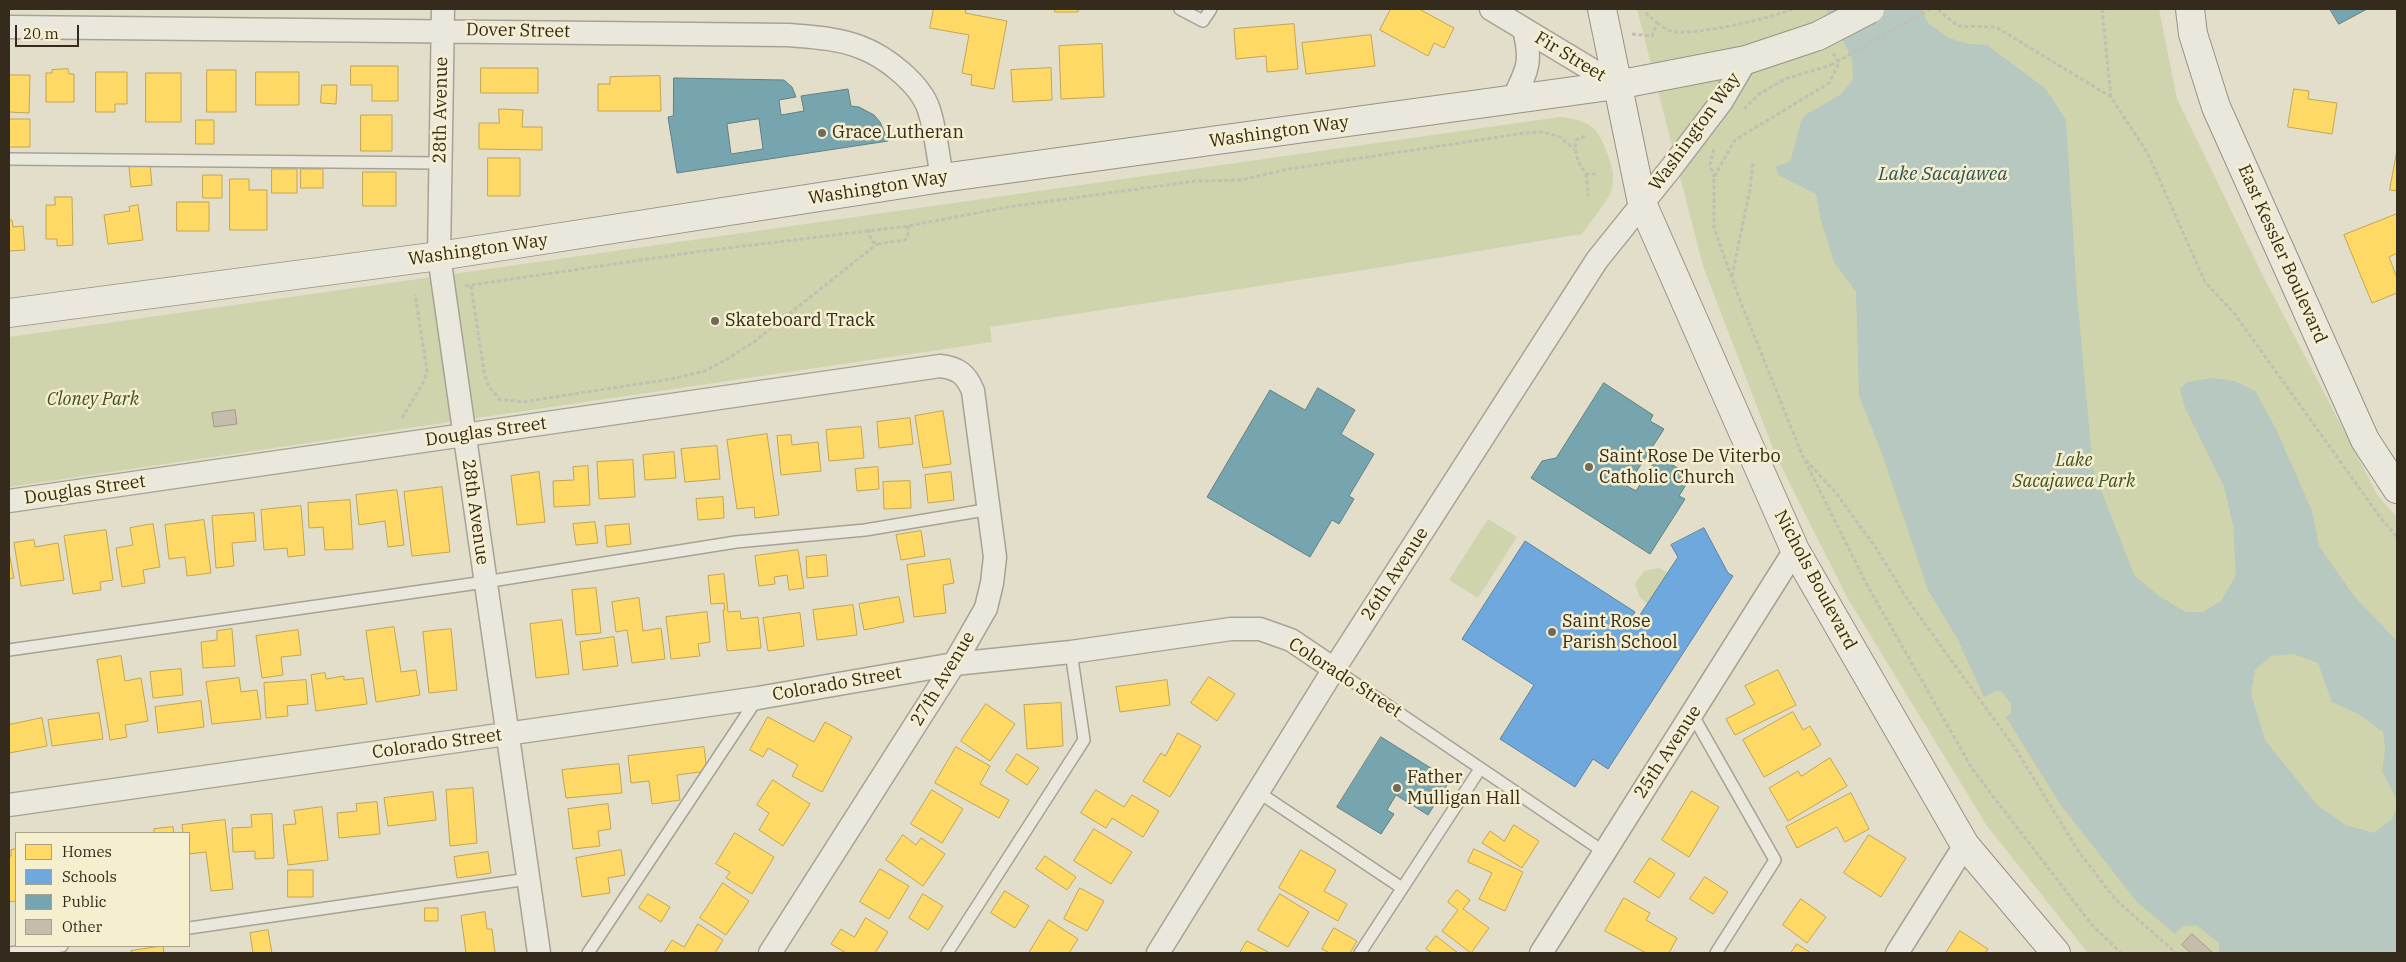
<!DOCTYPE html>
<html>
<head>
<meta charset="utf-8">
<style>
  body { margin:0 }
  #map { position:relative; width:2406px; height:962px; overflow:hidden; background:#e2deca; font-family:"IBM Plex Serif",serif }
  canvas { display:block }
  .frame { position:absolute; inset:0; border:10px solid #352b1c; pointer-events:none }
  .legend { position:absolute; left:15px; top:832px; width:175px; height:115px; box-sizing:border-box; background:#f5eecf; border:1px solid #a8a087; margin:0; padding:6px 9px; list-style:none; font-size:15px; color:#352b1c }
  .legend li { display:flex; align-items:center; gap:10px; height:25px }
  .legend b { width:25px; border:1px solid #a8a087 }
  .scale { position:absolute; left:15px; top:25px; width:64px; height:22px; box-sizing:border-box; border:2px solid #352b1c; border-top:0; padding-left:6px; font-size:15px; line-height:18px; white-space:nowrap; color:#352b1c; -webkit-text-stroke:4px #f5eecf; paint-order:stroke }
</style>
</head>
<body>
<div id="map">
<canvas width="2406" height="962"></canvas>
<div class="frame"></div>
<ul class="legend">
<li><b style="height:14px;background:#ffd966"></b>Homes</li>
<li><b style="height:14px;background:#6fa8dc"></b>Schools</li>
<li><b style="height:14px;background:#76a5af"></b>Public</li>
<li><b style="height:14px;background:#c6bcab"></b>Other</li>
</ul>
<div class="scale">20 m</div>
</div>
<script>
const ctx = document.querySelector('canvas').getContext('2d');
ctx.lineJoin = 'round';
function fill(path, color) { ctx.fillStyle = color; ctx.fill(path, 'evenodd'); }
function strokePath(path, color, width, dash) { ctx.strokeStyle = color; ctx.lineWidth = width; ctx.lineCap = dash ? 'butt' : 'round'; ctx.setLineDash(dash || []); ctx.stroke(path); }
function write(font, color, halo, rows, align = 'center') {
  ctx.font = font + ' "IBM Plex Serif",serif'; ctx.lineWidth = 5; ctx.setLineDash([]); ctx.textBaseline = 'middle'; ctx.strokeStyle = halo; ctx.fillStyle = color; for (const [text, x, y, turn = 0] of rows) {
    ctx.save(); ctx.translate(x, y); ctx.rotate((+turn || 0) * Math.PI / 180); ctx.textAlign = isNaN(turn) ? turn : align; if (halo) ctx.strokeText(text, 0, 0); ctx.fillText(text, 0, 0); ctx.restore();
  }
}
fill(new Path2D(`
  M1637,9H2159L2177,99L2262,274L2378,496L2397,517V953H2088L1987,826L1847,597L1776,456L1703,266Z
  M1560,117C1592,121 1598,127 1609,158C1612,168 1615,177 1612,188C1609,201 1590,222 1582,234L1364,270L990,327L992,342L9,487V337Z
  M1488,519L1517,537L1478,598L1449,580Z
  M1659,568L1668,573L1648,604L1640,598L1635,584L1644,571Z`), '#cfd4ac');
fill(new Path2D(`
  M1826,9H1921L1928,23L1949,38L1969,44L1987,45L2046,89L2066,120L2077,295L2093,469L2134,575L2159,596L2186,612H2203L2221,601L2236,575L2233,525L2224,487L2184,405L2180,389L2187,382L2212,378L2235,381L2255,391L2276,429L2312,511L2319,546L2354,596L2397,641V800L2382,771L2385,750L2383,732L2360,715L2332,702L2318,663L2293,654L2271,656L2255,670L2251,694L2265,740L2318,806L2346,825L2374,833L2392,819L2397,806V953H2219V943L2196,925L2183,926L2175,934L2137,902L2060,804L2006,717L2011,713V704L2002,692L1996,691L1984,697L1957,638L1928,590L1881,451L1859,396L1856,292L1834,262L1821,221L1816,194L1778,175L1776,166L1787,163L1791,159L1801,121L1805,115L1840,95L1853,80L1852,58Z`), '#b6c8bf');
const homes = new Path2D(`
  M934,9H966L965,13L1007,21L994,89L971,85L972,75L962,73L969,35L930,28Z
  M1055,9H1078V12H1055Z
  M1391,9H1419L1454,28L1444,48L1434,43L1428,56L1380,30Z
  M1294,24L1298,69L1267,72L1266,56L1236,59L1234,29Z
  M1371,35L1375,66L1306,74L1302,43Z
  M1102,44L1104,97L1061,99L1059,46Z
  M351,66H398V101H372V85H351Z
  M481,68H538V93H481Z
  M1051,68L1052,100L1013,102L1011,70Z
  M68,69L69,74H74V102H46V73H52V70Z
  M207,70H236V112H207Z
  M96,72H127V104H115V112H96Z
  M256,72H299V105H256Z
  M146,73H181V122H146Z
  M9,75H30L29,113L9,112Z
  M660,76L661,111H598V84H610V77Z
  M322,85H337L336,104L321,103Z
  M2294,89L2309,91L2308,99L2337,103L2332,134L2288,127Z
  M499,109L523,110L522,127H542V150L479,149V123H499Z
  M361,115H392V151H361Z
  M9,119H30V147H9Z
  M196,120H214V144H196Z
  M2397,150V191L2390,190Z
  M488,158H520V196H488Z
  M150,165L152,185L131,187L129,167Z
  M272,169H297V193H272Z
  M301,169H323V188H301Z
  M363,172H396V206H363Z
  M203,175H222V198H203Z
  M230,179H249V190H267V230H230Z
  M55,197H72L73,245L57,246V239H46V205H55Z
  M177,202H209V231H177Z
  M138,205L143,240L108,244L104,215L130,211L129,207Z
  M2397,214V253L2389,257L2397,278V293L2372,303L2344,235Z
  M9,220H12L13,227L23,226L25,250L9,251Z
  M943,411L951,464L923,468L915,416Z
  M910,418L913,444L879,448L877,422Z
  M861,427L864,458L829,461L826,430Z
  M767,434L779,515L755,518L754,507L737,509L727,440Z
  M791,435L792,445L818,442L821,471L781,475L777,436Z
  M717,446L720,479L685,482L681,449Z
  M674,452L676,478L645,480L643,455Z
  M633,460L635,497L599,499L597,462Z
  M588,466L590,505L554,507L553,481L574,480L573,467Z
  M878,467L879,489L857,491L855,469Z
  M539,472L545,522L517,525L511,476Z
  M951,472L954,500L928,503L925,475Z
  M910,481L911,508L884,509L883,482Z
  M442,487L450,552L412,556L404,492Z
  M397,490L404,545L388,547L385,521L359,525L356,495Z
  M723,497L724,518L698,520L696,499Z
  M350,500L353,549L325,550L323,527L309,528L308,503Z
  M301,506L305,555L288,557L287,548L264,550L261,510Z
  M254,513L256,541L232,543L234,566L216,568L212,516Z
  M204,520L211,573L187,576L185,557L169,559L165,525Z
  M595,522L598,543L576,545L573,524Z
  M153,524L160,567L143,570L145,583L122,587L116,548L133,545L130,528Z
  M629,524L631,544L607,547L605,526Z
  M106,530L113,580L100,582L101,590L73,594L64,536Z
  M921,531L925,556L901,560L896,535Z
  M34,540L35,547L58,543L64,580L21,586L14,543Z
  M798,550L804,588L789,590L787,575L774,577L775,584L759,586L755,556Z
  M9,552L14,578L9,579Z
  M826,555L828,576L807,578L806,557Z
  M950,559L954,583L943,585L946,613L914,617L907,565Z
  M724,574L728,612L740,611L741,619L758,617L761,648L727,651L723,610H725L724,603L711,604L708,576Z
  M596,588L601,633L576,635L572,590Z
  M899,597L904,622L864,630L859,604Z
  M639,598L643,631L661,628L665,659L632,663L627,630L616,632L612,602Z
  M853,605L857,635L817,640L813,610Z
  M707,612L710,642L698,644L700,656L671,659L666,617Z
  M800,613L804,646L768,651L763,618Z
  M562,620L569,674L536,678L530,624Z
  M394,627L401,672L416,670L420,695L376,702L366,631Z
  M232,629L235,666L203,668L201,642L217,640V631Z
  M451,629L457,690L429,693L423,632Z
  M298,630L301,655L281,657L283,675L262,678L256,636Z
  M614,637L618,666L583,670L580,642Z
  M121,656L125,681L141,678L148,721L125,725L127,737L110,740L97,660Z
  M181,669L183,695L153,698L150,672Z
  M1778,670L1796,705L1735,735L1726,719L1755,704L1745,686Z
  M325,673L326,679L344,676V680L363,678L367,704L316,711L311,675Z
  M1209,677L1235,694L1217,721L1191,703Z
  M239,678L241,692L257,690L261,719L212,724L206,682Z
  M306,680L308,704L287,706L288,716L266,718L264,683Z
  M1167,680L1170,705L1120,712L1116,687Z
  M201,701L204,727L158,733L155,707Z
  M1061,703L1063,746L1027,749L1024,705Z
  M986,704L1015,724L990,761L961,741Z
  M1793,712L1803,730L1810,726L1821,745L1764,777L1743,740Z
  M99,713L103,739L52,746L48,720Z
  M768,717L814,742L825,722L852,737L822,792L792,776L798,765L768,748L763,757L750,750Z
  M42,718L47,746L9,753V719L10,724Z
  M1178,733L1201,746L1170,797L1143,781L1161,753L1165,756Z
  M704,747L707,771L677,775L680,800L652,804L649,781L631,783L628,756Z
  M956,747L990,766L980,784L1009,800L999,818L935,783Z
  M1017,754L1039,768L1027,785L1006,771Z
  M1830,758L1847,786L1788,821L1769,788L1798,771L1801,776Z
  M619,764L622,793L566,798L562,770Z
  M773,780L810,804L783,846L759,830L769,813L757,805Z
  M473,788L477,843L450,846L446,790Z
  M932,790L963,809L942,843L911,824Z
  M1096,790L1124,807L1132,795L1159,811L1143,837L1112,818L1106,828L1081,813Z
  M1692,791L1719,807L1689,857L1662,840Z
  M433,792L436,820L388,826L384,798Z
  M1851,793L1869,829L1845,842L1837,827L1797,848L1786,827Z
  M377,802L380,834L339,838L337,813L357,811L356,804Z
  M608,804L611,829L598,831L600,846L573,849L568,809Z
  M322,807L328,860L288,865L283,825L296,824L294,811Z
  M272,814L274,858L255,859V851L233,852L232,828L252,827L251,815Z
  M225,820L233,889L211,891L206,852L189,854V833H183L182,825Z
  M1514,825L1539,841L1522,868L1482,843L1490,831L1504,841Z
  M173,827L174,833H154V829Z
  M1094,829L1132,852L1111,884L1074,861Z
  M735,833L774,857L752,894L726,878L730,872L716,864Z
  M903,835L916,845L921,838L945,854L923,886L886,860Z
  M1869,835L1906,858L1881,897L1844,873Z
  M16,849V901L9,902V857L11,856V850Z
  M1474,849L1523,872L1505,911L1479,899L1492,873L1468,862Z
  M621,850L625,875L608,878L610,893L582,897L576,858Z
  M1301,850L1336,870L1324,891L1347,904L1338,921L1279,888Z
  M488,852L491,873L457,878L454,857Z
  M1045,856L1076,877L1067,890L1036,869Z
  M1650,858L1675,874L1659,898L1634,882Z
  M880,869L909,886L889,919L860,902Z
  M288,870H313V897H288Z
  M1705,877L1728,892L1713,914L1690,899Z
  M723,883L749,901L726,935L700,918Z
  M1080,888L1104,901L1087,931L1064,919Z
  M1457,890L1470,900L1463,909L1489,928L1471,953L1442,931L1458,910L1448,902Z
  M1005,891L1029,906L1015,928L991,913Z
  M648,894L670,907L661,922L639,908Z
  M923,894L943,906L928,930L909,918Z
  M1280,894L1309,912L1288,947L1258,930Z
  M1624,898L1650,913L1646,920L1677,938L1669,953H1646L1605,931Z
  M1801,899L1826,917L1807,943L1783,925Z
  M425,908H438V921H425Z
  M485,912L487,929H492L495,953H466L461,916Z
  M866,918L888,932L875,953H846L831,944L841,929L854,937Z
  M1049,920L1078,939L1069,953H1029Z
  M698,924L723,940L715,953H664L672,940L684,947Z
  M1334,928L1357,941L1350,953H1330L1322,949Z
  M268,930L272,953H253L250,933Z
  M1960,931L1988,949L1985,953H1946Z
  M1436,936L1458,953H1432L1426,949Z
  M1247,941L1270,953H1240Z
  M1797,944L1811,953H1791Z
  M163,946L164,953H132L131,951Z`);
fill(homes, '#ffd966');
strokePath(homes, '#c2a550', 1);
const schools = new Path2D(`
  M1704,528L1728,573L1733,576L1608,769L1593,759L1575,787L1500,739L1534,685L1462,639L1525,541L1635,612L1631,618L1636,621L1678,557L1671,545Z`);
fill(schools, '#6fa8dc');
strokePath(schools, '#5e82a2', 1);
const public = new Path2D(`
  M2330,9H2367L2339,24Z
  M674,78L784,80L792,87L796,97L779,100L781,115L804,111L801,96L848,89L851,106L859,107L874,115L880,122L888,141L677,173L668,117L673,116ZM759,119L763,149L731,154L727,124Z
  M1604,383L1653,415L1650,421L1664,429L1627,486L1636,491L1658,456L1684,472L1680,478L1687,483L1679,496L1685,499L1650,554L1531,478L1542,461L1556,458Z
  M1318,388L1355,410L1341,434L1374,454L1349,496L1354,499L1339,524L1332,520L1310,557L1207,497L1270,390L1305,410Z
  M1381,737L1450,780L1428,815L1396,795L1387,810L1394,814L1381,834L1337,807Z`);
fill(public, '#76a5af');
strokePath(public, '#628083', 1);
const building = new Path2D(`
  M235,410L237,424L214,427L212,413Z
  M2192,934L2212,952L2210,953H2191L2182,945Z`);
fill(building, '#c6bcab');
strokePath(building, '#a2998a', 1);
const lane = new Path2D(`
  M1180,9L1203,21L1211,9
  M9,159L440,163
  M9,650L485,582L736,542L865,530L991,509
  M1334,669L1604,852
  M1692,714L1775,860L1716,953
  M1258,792L1402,888
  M189,928L528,879
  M10,953L62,946
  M588,953L757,699
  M947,953L1084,740L1071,652
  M1360,953L1480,769`);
const street = new Path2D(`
  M443,9L439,256L539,953
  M1491,9L1617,85
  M9,27L788,35C812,37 838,38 860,47C885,56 921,84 929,110C936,132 938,156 942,178
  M1513,99C1528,69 1532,62 1524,29
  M9,501L940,366C958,368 966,374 973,391L995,557L992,583L986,608L954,664L770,953
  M9,805L758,698L954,664L1071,652L1231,629H1260L1291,640L1334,669
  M1158,953L1334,669L1597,260L1671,168L1722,101L1746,60
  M1541,953L1795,550
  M1897,953L1965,845`);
const secondary = new Path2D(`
  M1602,9L1642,203L1795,550L1965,845L2056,953
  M2190,9L2193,34L2216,107L2365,440L2397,489
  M9,313L439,256L942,178L1617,85L1746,60L1818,36`);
strokePath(lane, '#a7a294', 14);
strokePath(street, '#a7a294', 25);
strokePath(secondary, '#979283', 30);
strokePath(new Path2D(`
  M1939,9L1940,12L1958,26L1996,27L2111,97L2148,154L2205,282L2234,313L2380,517L2397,537
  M2102,9L2111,97
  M1657,23C1661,25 1666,30 1671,31C1691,37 1772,18 1793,9
  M1632,34L1652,36L1657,23L1647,14L1645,9
  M1833,53L1839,63L1829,83L1735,140L1714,177V228L1739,298L1803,457L1866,583L1973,770L2092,925L2121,953
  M1744,109L1758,95L1785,79L1831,65
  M1585,136L1576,140C1574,154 1578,163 1586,174H1596
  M1714,149L1710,165L1714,177
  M1586,174L1588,196
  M868,229L871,241L877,244L905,240L908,236V226
  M1732,276L1750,189L1753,161
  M465,286L695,252L908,226L1008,207L1195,181L1241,180L1289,169L1525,133L1543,132L1560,137L1574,149
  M471,286L484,372L488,385L499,399L522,402L671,379L705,371L729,358L755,341L877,244
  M402,418L424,381L427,371L415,294
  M1806,460L1836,493L1876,548L1909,602L2015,748L2079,852L2115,899L2176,953`), '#c3bfb3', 3, [4, 2.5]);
strokePath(lane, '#eae8dc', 11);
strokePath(street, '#eae8dc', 22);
strokePath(secondary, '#eae8dc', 28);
const secondaryBridge = new Path2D(`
  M1818,36L1870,9`);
strokePath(secondaryBridge, '#979283', 30, []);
strokePath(new Path2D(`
  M1831,65L1930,9`), '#c3bfb3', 3, [4, 2.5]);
strokePath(secondaryBridge, '#eae8dc', 28);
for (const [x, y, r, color] of [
  [822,133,5,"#726a59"],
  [715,321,5,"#726a59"],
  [1589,467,5,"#726a59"],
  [1552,632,5,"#726a59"],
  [1397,788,5,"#726a59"]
]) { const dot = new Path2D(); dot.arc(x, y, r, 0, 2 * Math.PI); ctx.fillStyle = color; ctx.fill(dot); strokePath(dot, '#f5eecf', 2); }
write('18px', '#352b1c', '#f5eecf', [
  ["Dover Street",518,31,1],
  ["Fir Street",1570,57,31],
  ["28th Avenue",441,110,-89],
  ["Washington Way",1279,132,-8],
  ["Washington Way",1695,132,-54],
  ["Washington Way",878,188,-9],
  ["Washington Way",478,250,-8],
  ["East Kessler Boulevard",2282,254,66],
  ["Douglas Street",486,432,-8],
  ["Douglas Street",85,490,-8],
  ["28th Avenue",475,512,82],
  ["26th Avenue",1395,574,-57],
  ["Nichols Boulevard",1815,580,62],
  ["Colorado Street",1345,678,33],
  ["27th Avenue",943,679,-59],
  ["Colorado Street",837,684,-10],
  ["Colorado Street",437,744,-8],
  ["25th Avenue",1668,752,-57]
]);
write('18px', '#352b1c', '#f5eecf', [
  ["Grace Lutheran",832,133],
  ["Skateboard Track",725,321],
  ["Saint Rose De Viterbo",1599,457],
  ["Catholic Church",1599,478],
  ["Saint Rose",1562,622],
  ["Parish School",1562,643],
  ["Father",1407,778],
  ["Mulligan Hall",1407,799]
], 'left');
write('italic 18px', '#415223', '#f5eecf', [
  ["Cloney Park",93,400],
  ["Lake",2074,461],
  ["Sacajawea Park",2074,482]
]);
write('italic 19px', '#2c5455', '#f5eecf', [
  ["Lake Sacajawea",1943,175]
]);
</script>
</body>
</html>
